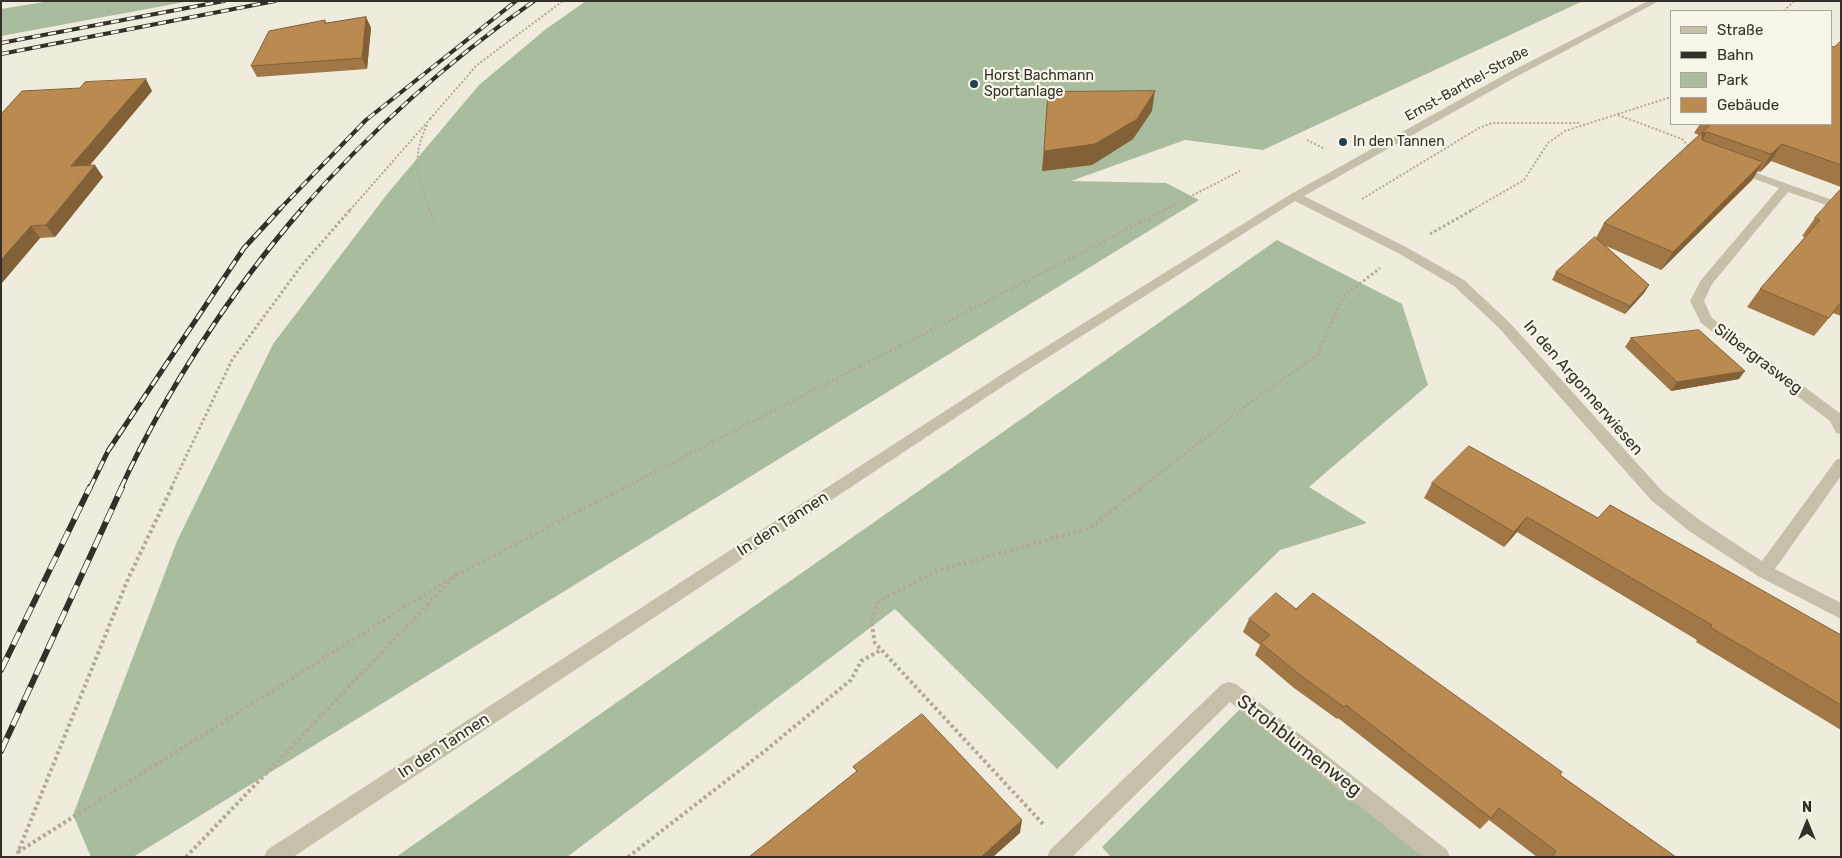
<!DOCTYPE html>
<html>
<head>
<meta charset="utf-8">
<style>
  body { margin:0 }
  #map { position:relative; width:1842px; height:858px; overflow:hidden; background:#efecdd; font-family:Rubik,sans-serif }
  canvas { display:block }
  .frame { position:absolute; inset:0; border:2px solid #343029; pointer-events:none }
  .legend { position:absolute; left:1670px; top:10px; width:162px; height:115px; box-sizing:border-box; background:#f8f5e9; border:1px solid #aaa69c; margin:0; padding:6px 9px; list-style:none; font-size:15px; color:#343029 }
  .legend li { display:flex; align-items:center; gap:10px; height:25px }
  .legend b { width:25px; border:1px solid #aaa69c }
  .north { position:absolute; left:1782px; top:798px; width:50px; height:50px; -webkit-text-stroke:4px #f8f5e9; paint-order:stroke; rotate:0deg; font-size:14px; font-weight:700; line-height:20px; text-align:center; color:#343029 }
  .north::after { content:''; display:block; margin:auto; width:18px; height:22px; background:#343029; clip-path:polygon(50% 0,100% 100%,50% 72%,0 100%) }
</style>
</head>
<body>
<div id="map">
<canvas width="1842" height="858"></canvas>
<div class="frame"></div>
<ul class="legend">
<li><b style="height:6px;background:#c6c0aa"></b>Straße</li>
<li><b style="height:6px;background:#343029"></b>Bahn</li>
<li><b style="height:14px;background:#a9bd9e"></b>Park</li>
<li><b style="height:14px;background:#ba8a50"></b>Gebäude</li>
</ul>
<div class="north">N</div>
</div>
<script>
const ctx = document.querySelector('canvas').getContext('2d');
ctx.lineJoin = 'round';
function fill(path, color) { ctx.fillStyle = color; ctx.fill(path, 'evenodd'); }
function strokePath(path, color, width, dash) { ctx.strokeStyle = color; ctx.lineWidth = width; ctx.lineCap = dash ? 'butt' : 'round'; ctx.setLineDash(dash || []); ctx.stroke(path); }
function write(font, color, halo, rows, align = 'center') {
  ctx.font = font + ' Rubik,sans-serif'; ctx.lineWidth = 4.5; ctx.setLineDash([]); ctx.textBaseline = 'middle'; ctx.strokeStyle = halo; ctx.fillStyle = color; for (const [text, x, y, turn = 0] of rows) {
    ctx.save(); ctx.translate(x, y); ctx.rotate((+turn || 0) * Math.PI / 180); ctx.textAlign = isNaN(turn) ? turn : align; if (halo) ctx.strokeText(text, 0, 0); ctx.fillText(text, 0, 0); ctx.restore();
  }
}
fill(new Path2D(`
  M50,1H190L1,36V9Z
  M586,1H1583L1263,150L1185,140L1071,181L1166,183L1199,200L133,857H91L73,815L177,541L273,344L388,193L479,85L546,29Z
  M1277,240L1402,304L1428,385L1309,487L1367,523L1280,550L1057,769L895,609L567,857H396Z
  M1242,707L1426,857H1111L1102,847Z`), '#a9bd9e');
strokePath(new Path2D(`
  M1784,11L1794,1
  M1618,115L1682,139L1690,148
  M430,119L477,65L563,1
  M427,125C412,155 416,180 430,210
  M1307,140L1325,149
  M1362,199L1479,128L1492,123H1581
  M350,210L431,118
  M1164,210L1240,171
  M1472,210L1524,180L1548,143L1565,131L1671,97`), '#b2aa94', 2, [2, 2]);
strokePath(new Path2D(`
  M429,209L436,222
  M1430,234L1474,209
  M171,488L232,360L302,265L351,209
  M623,488L1167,209
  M1141,488L1252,401L1317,355L1343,297L1380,268`), '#b2aa94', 3, [2.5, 2.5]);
strokePath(new Path2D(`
  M172,487L128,579L18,852L457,574
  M1043,824L875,643L871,621L878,602L936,571L1090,528L1142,487
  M186,857L457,574L626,487
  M628,857L766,750L851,680L861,661L881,650`), '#b2aa94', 4, [3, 3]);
fill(new Path2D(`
  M1648,1H1659L1514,78L1304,196L1406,247L1464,280L1509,322L1663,492L1701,521L1762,561L1836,460L1841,458V476L1775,569L1841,603V619L1758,576L1689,531L1651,500L1499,328L1454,286L1398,253L1295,201L1020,375L293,857H264L267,850L1010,369L1291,194L1506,74Z
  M1737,166L1841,203V210L1788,192L1712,284L1704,301L1712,318L1841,414V434L1836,433L1830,421L1701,323L1690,301L1701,280L1779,188L1733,171V167Z
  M1229,682L1236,684L1447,850L1450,857H1423L1230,702L1072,857H1047L1050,850L1222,684Z`), '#c6c0aa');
const railFar2 = new Path2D(`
  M1,43L224,1
  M1,54L275,1
  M279,210L366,120L516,1
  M301,210C370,131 448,61 534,1`);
const railFar1 = new Path2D(`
  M90,488L108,451L244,248L280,209
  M121,488C165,392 233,288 302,209`);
const rail = new Path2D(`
  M1,670L90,487
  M1,751L122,487`);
strokePath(railFar2, '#343029', 4);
strokePath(railFar1, '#343029', 5);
strokePath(rail, '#343029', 6);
strokePath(railFar2, '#f8f5e9', 2.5, [8]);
strokePath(railFar1, '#f8f5e9', 3, [10]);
strokePath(rail, '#f8f5e9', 4.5, [14]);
fill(new Path2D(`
  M366,17L371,28L367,69L257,77L251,66L325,20L326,23Z
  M1841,43V187L1771,161L1760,172L1758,171L1752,180L1661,270L1606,246L1649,285L1644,293L1625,314L1552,280L1556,272L1596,238L1604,223L1699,135L1694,133L1700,124H1831L1834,47Z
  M22,91H152L90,165L103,177L55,237L40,238L1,284Z
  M1048,92L1152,111L1133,139L1092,165L1042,171Z
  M1841,190V316L1833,313L1814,336L1747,307L1760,289L1805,237L1802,236L1815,218Z
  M1631,338L1739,379L1671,391L1625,347Z
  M1432,483L1598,518L1841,635V730L1696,642L1697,640L1517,532L1504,547L1424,498Z
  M1296,609L1560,775L1676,857H1537L1489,820L1480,829L1338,718L1337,719L1294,688L1255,655L1260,645L1243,632L1249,619Z`), '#a07745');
fill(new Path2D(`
  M366,17L371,28L367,69L362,58Z
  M146,79L152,91L79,178L71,166Z
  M1155,91L1152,111L1133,139L1092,165L1042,171L1044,151Z
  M1707,132L1697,149L1702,133Z
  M1782,144L1771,161L1760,172L1771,154Z
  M1763,162L1752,180L1661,270L1673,252Z
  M95,165L103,177L55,237L46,225Z
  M31,226L40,238L1,284V260Z
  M1649,285L1644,293L1625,314L1630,306Z
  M1745,371L1739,379L1671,391L1677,382Z
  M1527,517L1517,532L1504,547L1514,532Z
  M1022,820L1020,833L993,857H981Z`), '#826138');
const building = new Path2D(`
  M366,17L362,58L251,66L269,31L325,20V23Z
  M1840,42L1841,43V165L1782,144L1771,154L1707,132L1702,133V140L1763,162L1673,252L1604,223L1711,124H1831V46L1834,47Z
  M146,79L71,166L95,165L46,225L31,226L1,260V114L22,91L80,88L85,82Z
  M1155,91L1137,119L1095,144L1044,151L1048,92Z
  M1840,190H1841V302L1829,318L1760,289L1820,220L1815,218Z
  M1595,237L1649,285L1630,306L1556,272Z
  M1699,330L1745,371L1677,382L1631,338Z
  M1469,446L1598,518L1610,505L1700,555L1841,635V705L1710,627L1712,625L1527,517L1514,532L1432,483Z
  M1276,593L1296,609L1313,593L1562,772L1560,775L1676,857H1552L1556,851L1499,808L1491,818L1346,705L1344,707L1300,675L1261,643L1270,635L1249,619Z
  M922,714L1022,820L981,857H749L857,771L853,767Z`);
fill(building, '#ba8a50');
strokePath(building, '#826138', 1);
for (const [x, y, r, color] of [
  [974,84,5,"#224052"],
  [1343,142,5,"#224052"]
]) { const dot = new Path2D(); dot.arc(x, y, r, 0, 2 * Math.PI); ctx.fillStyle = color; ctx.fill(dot); strokePath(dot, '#f8f5e9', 2); }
write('14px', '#343029', '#f8f5e9', [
  ["Horst Bachmann",984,76],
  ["Sportanlage",984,92],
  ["In den Tannen",1353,142]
], 'left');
write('14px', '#343029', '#f8f5e9', [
  ["Ernst-Barthel-Straße",1467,84,-29]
]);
write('16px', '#343029', '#f8f5e9', [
  ["Silbergrasweg",1758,359,37],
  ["In den Argonnerwiesen",1583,388,49],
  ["In den Tannen",783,524,-33],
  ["In den Tannen",444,746,-33]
]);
write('19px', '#343029', '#f8f5e9', [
  ["Strohblumenweg",1299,746,38]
]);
</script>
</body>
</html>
